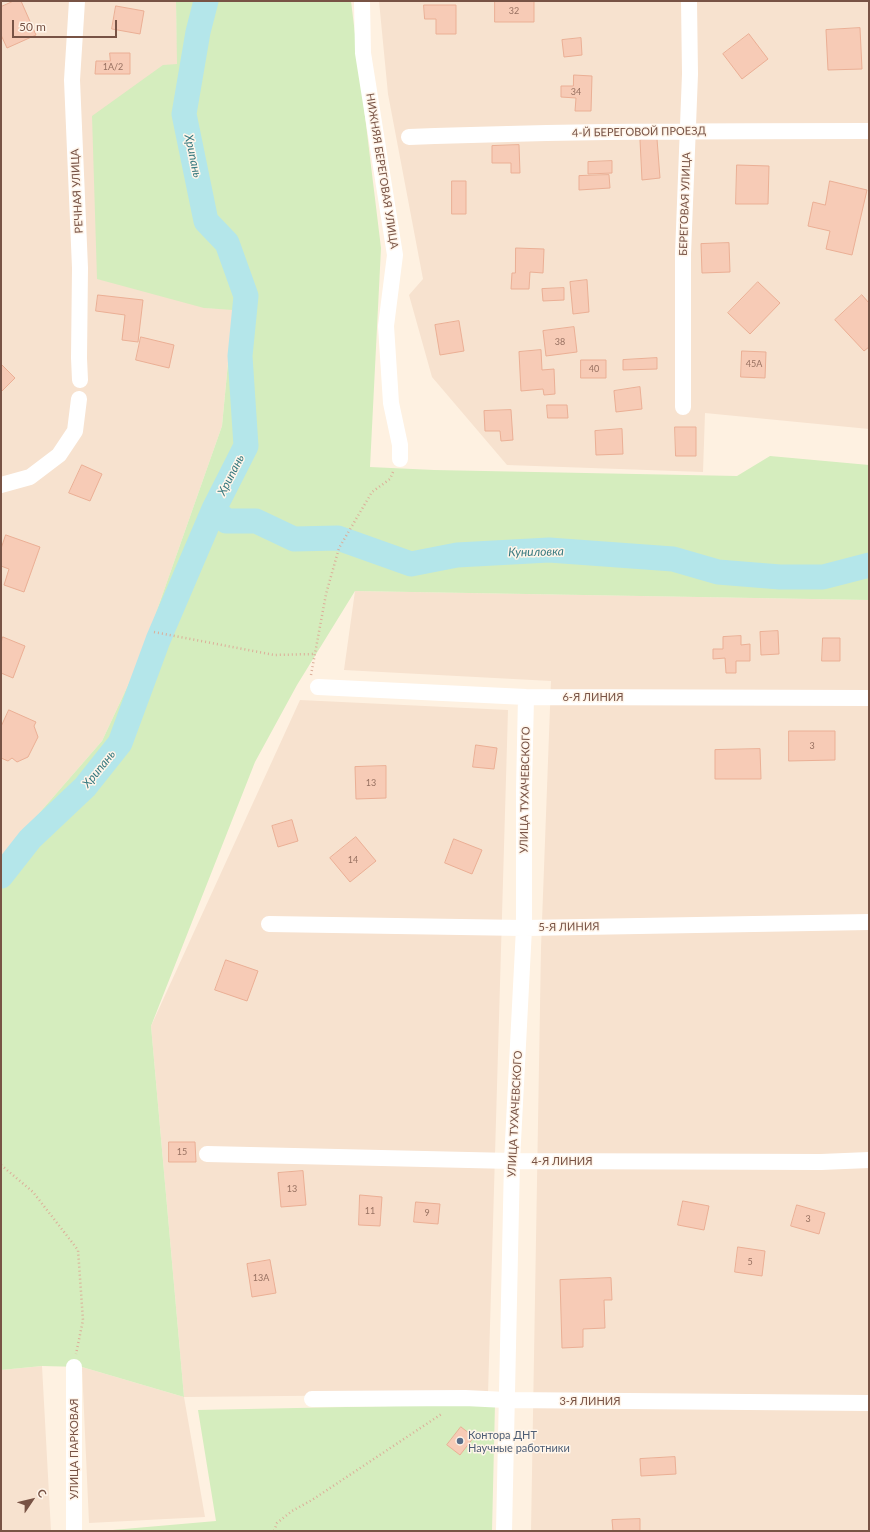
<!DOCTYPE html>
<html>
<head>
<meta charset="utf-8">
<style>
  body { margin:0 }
  #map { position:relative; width:870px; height:1532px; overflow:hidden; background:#fef1e1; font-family:Lato,sans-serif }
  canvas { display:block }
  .frame { position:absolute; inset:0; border:2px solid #785345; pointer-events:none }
  .north { position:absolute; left:12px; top:1480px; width:40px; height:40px; -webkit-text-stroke:3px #fff5ea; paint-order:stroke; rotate:55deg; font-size:11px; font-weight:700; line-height:16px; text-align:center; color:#785345 }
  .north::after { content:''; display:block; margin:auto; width:14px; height:18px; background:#785345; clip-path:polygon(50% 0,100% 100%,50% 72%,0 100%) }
  .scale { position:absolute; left:12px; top:20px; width:105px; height:18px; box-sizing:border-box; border:2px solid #785345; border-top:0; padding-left:5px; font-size:12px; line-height:14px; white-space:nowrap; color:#785345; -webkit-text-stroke:3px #fff5ea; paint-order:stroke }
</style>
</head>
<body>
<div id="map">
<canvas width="870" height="1532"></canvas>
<div class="frame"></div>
<div class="north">С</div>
<div class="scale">50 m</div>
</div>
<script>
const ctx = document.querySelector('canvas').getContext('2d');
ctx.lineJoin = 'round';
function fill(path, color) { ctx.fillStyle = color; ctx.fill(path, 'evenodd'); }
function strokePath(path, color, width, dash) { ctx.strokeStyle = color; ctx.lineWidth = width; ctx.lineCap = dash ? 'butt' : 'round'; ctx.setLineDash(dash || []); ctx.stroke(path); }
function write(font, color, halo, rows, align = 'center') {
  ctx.font = font + ' Lato,sans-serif'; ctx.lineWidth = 3; ctx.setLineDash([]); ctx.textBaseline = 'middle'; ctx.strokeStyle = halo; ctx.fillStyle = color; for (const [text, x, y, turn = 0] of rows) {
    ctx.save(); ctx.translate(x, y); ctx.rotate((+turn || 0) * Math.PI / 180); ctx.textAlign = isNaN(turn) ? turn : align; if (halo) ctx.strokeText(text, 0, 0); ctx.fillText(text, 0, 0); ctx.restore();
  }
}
fill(new Path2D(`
  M1,1H176L180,171L205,308L233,309L222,426L138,664L102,741L1,857Z
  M379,1H869V429L705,413L703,472L507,465L432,377L409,295L423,279L388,94Z
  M355,591L869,600V1531H531L541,948L551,681L344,670Z
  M300,700L508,710L488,1394L184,1397L205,1517L89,1523L82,1367L184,1397L151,1026Z
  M42,1366L51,1531H1V1370Z`), '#f7e2cf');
fill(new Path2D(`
  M176,1H351L381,248L370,467L434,470L737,476L770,456L869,465V600L355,591L297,685L255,762L151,1026L184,1397L82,1367L42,1366L1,1370V857L102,741L138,664L222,426L233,310L204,308L97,279L92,116L163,65L177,64Z
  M495,1404L492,1531H101L216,1521L198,1410Z`), '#d5edbe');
strokePath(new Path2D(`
  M214,509L226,521H256L294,539L338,538L411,564L457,555L549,550L673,559L718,572L780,577H823L869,565
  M1,876L30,839L85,787L120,743L158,640L214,509L246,446L240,356L246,296L227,243L206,221L184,114L198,32L206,1`), '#b4e6ea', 25);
const building = new Path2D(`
  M14,1H21L36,35L7,48L1,35V7Z
  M495,1H534V22H495Z
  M424,5H456V34H436V19H425Z
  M116,6L144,11L140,34L112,29Z
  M860,28L862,69L828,70L826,30Z
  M749,34L768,59L742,79L723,54Z
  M581,38L582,55L564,57L562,40Z
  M110,53H130V74H95L96,61H110Z
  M574,75L592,76L591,111H575L576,98L561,97V86H573Z
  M657,139L660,178L642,180L640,140Z
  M519,145L520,173H511V163H492V146Z
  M612,161V173L588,174V162Z
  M737,165L769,166L768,204H736Z
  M609,175L610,188L579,190V176Z
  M452,181H466V214H452Z
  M830,181L867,190L852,255L826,249L830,231L808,226L813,202L825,205Z
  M729,243L730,272L702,273L701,244Z
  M516,248L544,249L543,273L530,272L529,289H511L512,273H515Z
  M587,280L589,312L573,314L570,282Z
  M758,282L780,303L750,334L728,313Z
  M564,288V300L543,301L542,289Z
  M98,295L143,300L138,342L122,340L125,315L96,311Z
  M862,295L869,303V347L864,351L835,320Z
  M459,321L464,351L440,355L435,325Z
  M574,327L577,352L546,356L543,331Z
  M141,337L174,345L169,368L136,360Z
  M541,350L542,370L554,369L555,394L544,395L543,389L521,391L519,352Z
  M742,351L766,352L765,378L741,377Z
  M657,358V369L623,370V360Z
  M581,360H606V378H581Z
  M1,364L15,378L1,392Z
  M640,387L642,409L616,412L614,391Z
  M547,405H567L568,418H548Z
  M511,410L513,440L501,441L500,431H485L484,411Z
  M675,427H696V456H676Z
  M622,429L623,454L596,455L595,431Z
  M82,465L102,474L90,501L69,493Z
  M6,535L40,547L24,592L4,585L9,569L1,566V549Z
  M778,631L779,654L761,655L760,632Z
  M741,636V645L750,644V661H736V673H726L725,658L713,659V649H723V637Z
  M3,637L25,646L13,678L1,673V643Z
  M823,638H840V661H822Z
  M9,710L36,722L34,726L38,737L28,757L17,762L12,758L8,761L1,758V727Z
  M789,731H835V760L789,761Z
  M476,745L497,748L494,769L473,767Z
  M760,749L761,779H715V750Z
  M386,766V798L356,799L355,767Z
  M292,820L298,841L278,847L272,826Z
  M356,837L376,861L350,882L330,858Z
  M454,839L482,850L472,874L445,863Z
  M226,960L258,971L247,1001L215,990Z
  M169,1142H195L196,1162H169Z
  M303,1171L306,1205L281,1207L278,1173Z
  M360,1195L382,1197L380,1226L359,1225Z
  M683,1201L709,1206L704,1230L678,1225Z
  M416,1202L440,1204L438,1224L414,1222Z
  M797,1205L825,1213L819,1234L791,1226Z
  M738,1247L765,1251L762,1276L735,1272Z
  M270,1260L276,1293L252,1297L247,1264Z
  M611,1278L612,1300H604L605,1328L583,1329V1347L562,1348L560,1280Z
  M461,1427L474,1437L460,1455L447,1445Z
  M675,1457L676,1474L641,1476L640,1459Z
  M640,1519V1531H613L612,1520Z`);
fill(building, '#f7cbb6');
strokePath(building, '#ebaf95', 1);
strokePath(new Path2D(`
  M154,632L274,655L315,654
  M311,675L326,594L339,548L372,492L390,479L393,472
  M1,1165L33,1192L78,1250L83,1320L76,1354
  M274,1531L277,1523L292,1511L312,1500L443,1413`), '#dcae99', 2.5, [1, 3]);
strokePath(new Path2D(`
  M77,1L72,80L80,268L79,358L80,380
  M362,1L363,53L395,255L386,326L391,403L400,445V459
  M409,137C562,131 716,131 869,131
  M683,407V254L690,74L689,1
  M1,485L30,477L59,455L75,431L79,399
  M318,687L526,697L869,698
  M269,924L524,928L869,922
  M207,1154L512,1161L821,1162L869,1160
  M312,1399L465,1398L506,1400L869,1403
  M74,1531V1367
  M504,1531L512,1161L524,928V789L526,697`), '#fff', 16);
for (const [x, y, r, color] of [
  [460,1441,4,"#5c6f8a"]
]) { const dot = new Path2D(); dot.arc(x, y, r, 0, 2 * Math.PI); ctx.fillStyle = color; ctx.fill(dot); strokePath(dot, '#fff5ea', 1.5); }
write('9px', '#987161', null, [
  ["32",514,11],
  ["1А/2",113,67],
  ["34",576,92],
  ["38",560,342],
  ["45А",754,364],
  ["40",594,369],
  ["3",812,746],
  ["13",371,783],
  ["14",353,860],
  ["15",182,1152],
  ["13",292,1189],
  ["11",370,1211],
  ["9",427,1213],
  ["3",808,1219],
  ["5",750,1262],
  ["13А",261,1278]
]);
write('11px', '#785345', '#fff5ea', [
  ["4-Й БЕРЕГОВОЙ ПРОЕЗД",639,132,-1],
  ["НИЖНЯЯ БЕРЕГОВАЯ УЛИЦА",382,171,81],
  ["РЕЧНАЯ УЛИЦА",77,191,-93],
  ["БЕРЕГОВАЯ УЛИЦА",685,204,-88],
  ["6-Я ЛИНИЯ",593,697],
  ["УЛИЦА ТУХАЧЕВСКОГО",525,790,-89],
  ["5-Я ЛИНИЯ",569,927,-1],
  ["УЛИЦА ТУХАЧЕВСКОГО",515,1114,-87],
  ["4-Я ЛИНИЯ",562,1161],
  ["3-Я ЛИНИЯ",590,1401],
  ["УЛИЦА ПАРКОВАЯ",74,1449,-90]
]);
write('11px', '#4e5e75', '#fff5ea', [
  ["Контора ДНТ",468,1435],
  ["Научные работники",468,1448]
], 'left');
write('italic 12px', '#37797f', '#fff5ea', [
  ["Хрипань",193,156,78],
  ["Хрипань",231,475,-63],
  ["Куниловка",536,552,-1],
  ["Хрипань",99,769,-51]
]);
</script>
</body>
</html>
